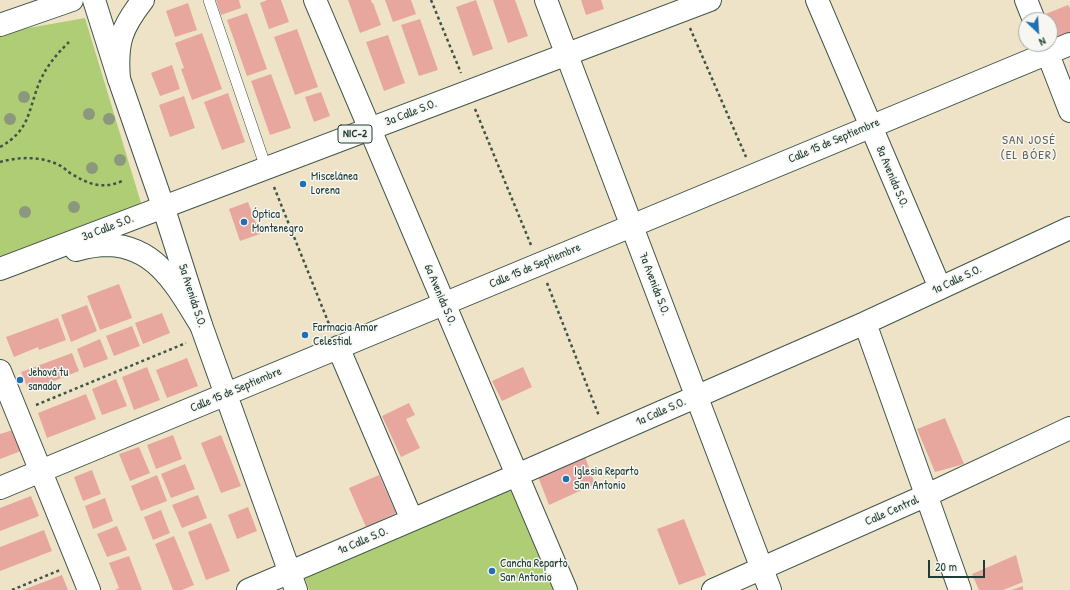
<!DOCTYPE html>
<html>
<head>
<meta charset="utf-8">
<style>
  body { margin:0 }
  #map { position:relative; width:1070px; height:590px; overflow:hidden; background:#eee3c6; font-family:"Patrick Hand",sans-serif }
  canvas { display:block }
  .north { position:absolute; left:1018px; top:12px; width:40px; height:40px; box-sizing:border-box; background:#f6f6f2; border:1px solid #a0aca6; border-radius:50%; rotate:155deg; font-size:11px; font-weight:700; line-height:16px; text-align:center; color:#1f3d34 }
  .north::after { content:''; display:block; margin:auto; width:14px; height:18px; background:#1f6fb2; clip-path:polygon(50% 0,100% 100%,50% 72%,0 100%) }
  .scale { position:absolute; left:928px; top:560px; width:57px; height:18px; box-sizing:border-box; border:2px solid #1f3d34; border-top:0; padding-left:5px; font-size:12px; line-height:14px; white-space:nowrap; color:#1f3d34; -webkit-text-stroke:3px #f6f6f2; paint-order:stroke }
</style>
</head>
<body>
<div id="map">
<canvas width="1070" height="590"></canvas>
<div class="north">N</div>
<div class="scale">20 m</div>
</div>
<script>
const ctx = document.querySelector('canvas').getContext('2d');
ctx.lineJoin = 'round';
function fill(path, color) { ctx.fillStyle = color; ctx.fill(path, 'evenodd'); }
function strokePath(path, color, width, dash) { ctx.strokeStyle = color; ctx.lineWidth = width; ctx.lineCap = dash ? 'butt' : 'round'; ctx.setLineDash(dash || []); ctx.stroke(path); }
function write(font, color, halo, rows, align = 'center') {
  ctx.font = font + ' "Patrick Hand",sans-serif'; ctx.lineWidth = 3; ctx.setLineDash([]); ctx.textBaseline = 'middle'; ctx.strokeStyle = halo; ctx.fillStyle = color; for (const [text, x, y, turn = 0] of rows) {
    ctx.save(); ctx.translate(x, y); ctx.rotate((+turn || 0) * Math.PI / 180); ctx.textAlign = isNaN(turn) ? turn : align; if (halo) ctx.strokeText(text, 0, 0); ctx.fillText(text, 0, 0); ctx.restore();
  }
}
fill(new Path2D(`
  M85,18L141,203L0,257V33Z
  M510,482L558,590H309L304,576Z`), '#afcd74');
fill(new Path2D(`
  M216,0H239L241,8L221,15Z
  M267,0H281L289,22L269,29L260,3Z
  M348,0H371L372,3H373L381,25L360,33Z
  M385,0H411L416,14L393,22Z
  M476,0L493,49L473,56L456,7Z
  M493,0H515L528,36L508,43Z
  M581,0H601L604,9L586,15Z
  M188,3L197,30L175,37L166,11Z
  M1068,5L1070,8V34L1055,41L1050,30V20H1046L1043,15Z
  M247,13L267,69L247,76L227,20Z
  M420,19L438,70L419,76L401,25Z
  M297,29L318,87L295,95L274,37Z
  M202,33L222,89L192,100L181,69L184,68L175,43Z
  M388,35L405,83L384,91L366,42Z
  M172,65L180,89L160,96L151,73Z
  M271,74L291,128L270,135L251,81Z
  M321,92L330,116L314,122L305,97Z
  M228,93L245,142L222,150L204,102Z
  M184,96L195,128L170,137L159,105Z
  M248,202L260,234L240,241L229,209Z
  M119,284L132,318L100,330L87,296Z
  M87,305L97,331L71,342L61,315Z
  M162,313L170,333L143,344L135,323Z
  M58,318L66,340L39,350L38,347L14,357L6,337Z
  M132,326L140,346L114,356L106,336Z
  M100,339L108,359L84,368L77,349Z
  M72,353L79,371L29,391L21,372Z
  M187,358L198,386L167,398L156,370Z
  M147,367L160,400L134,410L122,377Z
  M523,367L532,387L502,401L492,381Z
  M116,379L127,406L102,415L92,389Z
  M86,394L96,419L47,438L38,413Z
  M409,403L415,415L406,419L420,448L401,457L382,416Z
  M945,418L964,464L935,472L917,429Z
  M13,430L21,451L0,459V434Z
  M173,435L182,459L156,469L147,445Z
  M221,435L241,486L221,493L201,443Z
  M139,447L150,473L130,481L119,454Z
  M584,454L595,484L549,505L537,474Z
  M185,464L195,489L171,498L161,474Z
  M92,470L101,494L83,501L74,477Z
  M157,475L167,501L141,511L131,486Z
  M379,475L396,513L366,527L349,488Z
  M198,495L207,518L182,528L172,505Z
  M31,496L39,516L0,531V508Z
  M105,498L113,521L93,529L85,506Z
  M248,507L257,531L237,539L228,515Z
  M161,510L170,533L153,540L144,517Z
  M684,519L706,575L679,585L657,529Z
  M211,523L230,571L206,580L188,532Z
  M117,526L127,550L107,557L97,534Z
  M44,530L52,551L0,571V547Z
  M174,536L194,585L182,590H173L155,544Z
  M1016,555L1023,582L1003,590H979L972,574Z
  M129,556L142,590H115L119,588L109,563Z
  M62,575L68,590H23Z
  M1023,586V590H1011Z`), '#e7a79f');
const lane = new Path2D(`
  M209,0L266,168`);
const street = new Path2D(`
  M94,0L119,79L163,206L201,325L296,590
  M315,0L566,590
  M546,0L770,590
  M817,0L940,288
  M1026,0L1034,20
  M1044,44L1070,111
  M865,323L960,590
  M338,347L412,520
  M0,371L89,590
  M0,488L1070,44
  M248,590L517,475L865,323L1070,228
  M713,590L927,495L1070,428`);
const highway = new Path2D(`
  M0,25L72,0
  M119,79C116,43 121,28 143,0
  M76,250C86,247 98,245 109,245C158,247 178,289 201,325
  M0,269L710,0`);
strokePath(lane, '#3e564a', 12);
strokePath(street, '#3e564a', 24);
strokePath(highway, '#3e564a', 24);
strokePath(new Path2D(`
  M431,0L461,73
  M690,28L746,157
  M475,109L531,245
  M0,147C31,130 28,109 40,81C48,64 56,55 69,42
  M0,162C18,157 39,156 57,164C62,166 66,170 70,173C88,184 102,190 122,181
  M274,187L331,329
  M547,283L599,416
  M36,405L186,343
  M12,590L60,570`), '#3e564a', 2.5, [3, 3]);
strokePath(lane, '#fff', 11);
strokePath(street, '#fff', 22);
strokePath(highway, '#fff', 22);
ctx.fillStyle = '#8c987d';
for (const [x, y] of [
  [24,97],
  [89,114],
  [10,119],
  [109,119],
  [120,160],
  [92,168],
  [74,207],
  [25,212]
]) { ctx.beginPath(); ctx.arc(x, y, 6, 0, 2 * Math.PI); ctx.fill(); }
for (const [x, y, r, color] of [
  [303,184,4,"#1f6fb2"],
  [244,222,4,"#1f6fb2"],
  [305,335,4,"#1f6fb2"],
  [20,380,4,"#1f6fb2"],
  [566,479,4,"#1f6fb2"],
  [492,571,4,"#1f6fb2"]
]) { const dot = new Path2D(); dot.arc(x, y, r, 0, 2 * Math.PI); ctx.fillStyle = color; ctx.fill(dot); strokePath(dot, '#f6f6f2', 1.5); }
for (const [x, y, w] of [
  [355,134,34]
]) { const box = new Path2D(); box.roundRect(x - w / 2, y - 9, w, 18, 3); ctx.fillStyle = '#f6f6f2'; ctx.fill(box); strokePath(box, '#1f3d34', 1); }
write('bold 11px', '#1f3d34', null, [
  ["NIC-2",355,134]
]);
write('12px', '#1f3d34', '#f6f6f2', [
  ["3a Calle S.O.",411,113,-21],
  ["Calle 15 de Septiembre",834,141,-23],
  ["8a Avenida S.O.",892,177,67],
  ["3a Calle S.O.",108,228,-21],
  ["Calle 15 de Septiembre",535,266,-23],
  ["1a Calle S.O.",957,280,-25],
  ["7a Avenida S.O.",654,284,69],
  ["6a Avenida S.O.",440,295,67],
  ["5a Avenida S.O.",192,296,72],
  ["Calle 15 de Septiembre",236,390,-23],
  ["1a Calle S.O.",661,412,-24],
  ["Calle Central",892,511,-24],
  ["1a Calle S.O.",363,541,-23]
]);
write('12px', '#1f3d34', '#f6f6f2', [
  ["Miscelánea",311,177],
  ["Lorena",311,191],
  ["Óptica",252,215],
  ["Montenegro",252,229],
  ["Farmacia Amor",313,328],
  ["Celestial",313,342],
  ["Jehová tu",28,373],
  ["sanador",28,387],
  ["Iglesia Reparto",574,472],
  ["San Antonio",574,486],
  ["Cancha Reparto",500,564],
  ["San Antonio",500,578]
], 'left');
ctx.letterSpacing = '1px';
write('13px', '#656259', '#f6f6f2', [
  ["SAN JOSÉ",1029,141],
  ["(EL BÓER)",1029,156]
]);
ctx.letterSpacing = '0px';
</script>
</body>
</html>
